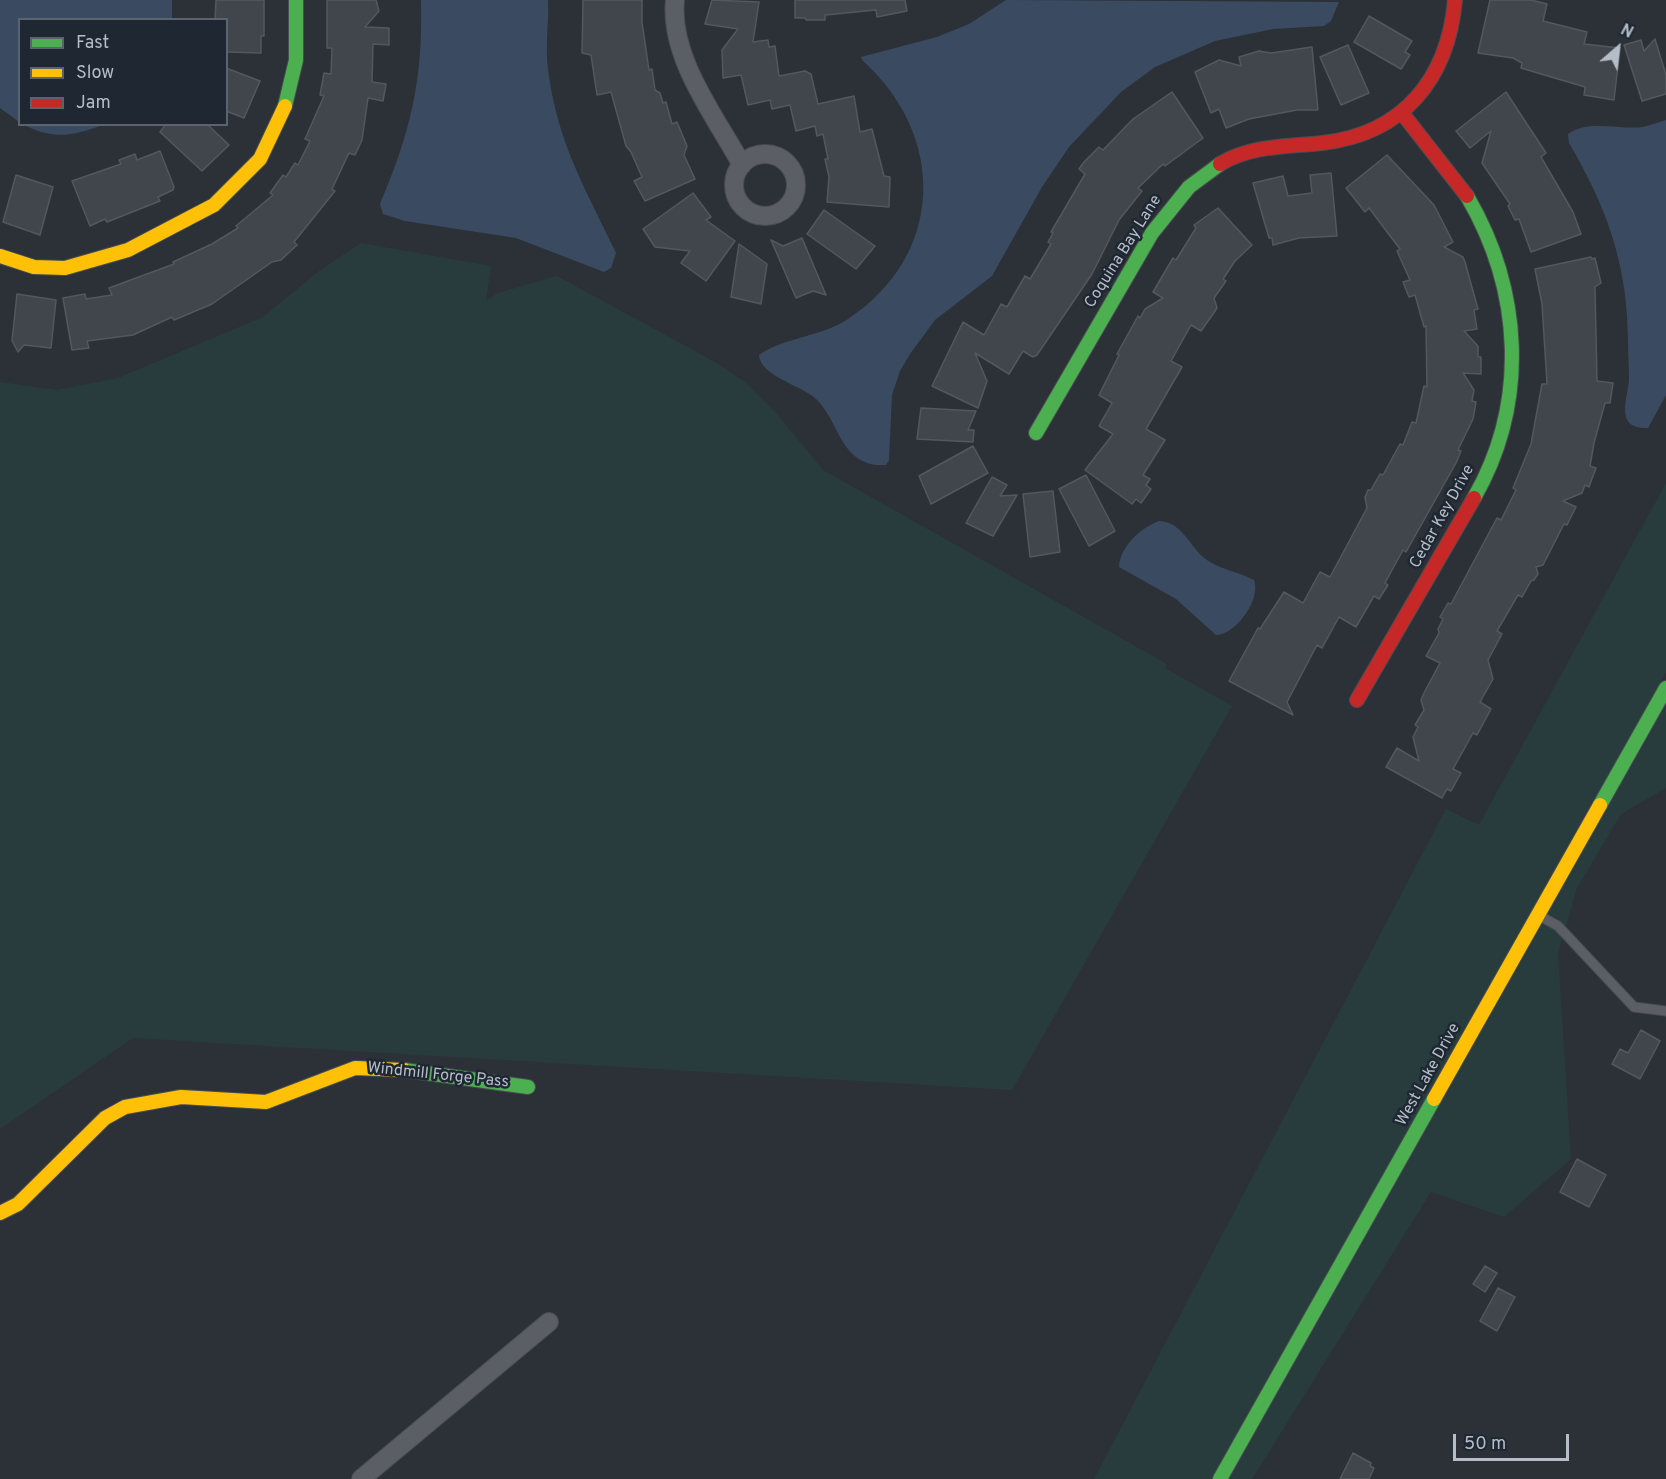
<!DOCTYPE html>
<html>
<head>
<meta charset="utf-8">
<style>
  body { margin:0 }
  #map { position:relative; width:1666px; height:1479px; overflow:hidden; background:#2b3137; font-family:Overpass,sans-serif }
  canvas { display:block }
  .legend { position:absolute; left:18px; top:18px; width:210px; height:108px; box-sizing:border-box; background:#1e2732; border:2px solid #5a636e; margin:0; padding:8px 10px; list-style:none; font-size:18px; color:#b5bdc8 }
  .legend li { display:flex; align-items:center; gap:12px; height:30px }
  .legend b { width:30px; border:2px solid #5a636e }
  .north { position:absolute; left:1588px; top:18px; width:60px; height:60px; -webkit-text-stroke:4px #1e2732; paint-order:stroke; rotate:28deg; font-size:16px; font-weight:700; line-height:24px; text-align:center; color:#b5bdc8 }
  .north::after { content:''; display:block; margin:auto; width:21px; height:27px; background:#b5bdc8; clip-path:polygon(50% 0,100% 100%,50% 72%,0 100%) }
  .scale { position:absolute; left:1453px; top:1434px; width:116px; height:27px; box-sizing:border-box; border:3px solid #b5bdc8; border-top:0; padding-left:8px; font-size:18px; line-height:21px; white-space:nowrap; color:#b5bdc8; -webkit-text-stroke:4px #1e2732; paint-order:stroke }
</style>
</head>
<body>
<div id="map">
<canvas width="1666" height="1479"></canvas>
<ul class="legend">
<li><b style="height:8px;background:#4caf50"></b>Fast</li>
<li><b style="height:8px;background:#ffc107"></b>Slow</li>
<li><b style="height:8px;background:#c62828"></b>Jam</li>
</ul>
<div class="north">N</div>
<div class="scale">50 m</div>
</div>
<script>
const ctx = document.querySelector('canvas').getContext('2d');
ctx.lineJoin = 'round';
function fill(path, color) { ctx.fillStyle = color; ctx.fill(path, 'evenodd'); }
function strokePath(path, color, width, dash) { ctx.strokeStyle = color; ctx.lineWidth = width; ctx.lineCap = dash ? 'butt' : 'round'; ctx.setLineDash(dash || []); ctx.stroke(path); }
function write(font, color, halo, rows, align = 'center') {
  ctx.font = font + ' Overpass,sans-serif'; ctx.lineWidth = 5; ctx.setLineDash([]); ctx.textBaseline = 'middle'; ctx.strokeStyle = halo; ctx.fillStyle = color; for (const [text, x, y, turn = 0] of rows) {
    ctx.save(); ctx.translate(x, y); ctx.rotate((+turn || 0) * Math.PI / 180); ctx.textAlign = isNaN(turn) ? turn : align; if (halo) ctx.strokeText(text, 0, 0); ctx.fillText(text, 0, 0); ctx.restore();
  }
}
fill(new Path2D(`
  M361,243L491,266L486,301L498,293L557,276L715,362L745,382L777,414L823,470L1167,664L1165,668L1232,706L1012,1090L133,1038L0,1129V382L57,390L118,378L263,317L319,271Z
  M1666,483V672L1211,1479H1094L1446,809L1479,825Z
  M1666,704V788L1621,814L1577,888L1558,953L1571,1159L1504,1217L1431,1192L1252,1479H1229Z`), '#283c3e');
fill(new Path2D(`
  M0,0H172V19L20,20L19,122L0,108Z
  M421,0H548C549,23 545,46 548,69C557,142 585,188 616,253L611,268L604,272L516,238L405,221L383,214L380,204C411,131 423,80 421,0Z
  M1006,0L1339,2L1331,21L1324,26L1273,29L1215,41L1155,67L1121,92L1069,147L1042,187L992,276L935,320L910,354L900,371L892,395L889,460L886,465C840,468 840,421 816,399C803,386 760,376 759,355C785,337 821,337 848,319C945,255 947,136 862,60L861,57L937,37L969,24Z
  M1666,120V395L1648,428C1639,428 1629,427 1626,417C1623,406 1628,392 1629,380C1629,366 1628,352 1628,339C1627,263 1607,208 1569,143L1568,134C1588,119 1619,130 1643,127C1651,125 1659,122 1666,120Z
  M24,125V124L103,125C72,136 55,140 24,125Z
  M1159,521C1181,522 1188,543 1202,556C1216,569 1237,571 1254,580C1261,599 1237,634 1216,635L1176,599L1119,567C1120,547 1140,528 1159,521Z`), '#3a4b61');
const building = new Path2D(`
  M216,0H264V36H261V53L226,52V20H215Z
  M327,0H376L379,11L365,27L389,28V45L373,44L372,82L386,84L383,101L368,98L362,140L355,155L349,153L332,189L335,191L294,242L297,245L281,260L272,262L212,304L174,320L172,317L133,335L87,341L89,348L72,350L63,298L85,294L86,299L112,295L109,288L174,264L173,262L212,244L238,228L236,226L273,195L270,193L283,175L286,177L295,163L298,165L310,141L305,139L324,96L320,95L324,73L331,74L332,48H327Z
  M583,0H642V22L649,70L652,69L655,90L660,93L663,103L666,102L672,124L677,122L687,146L684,155L695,179L645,201L634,181L642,177L631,152L626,146L611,92L597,95L591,55L582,53Z
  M712,0L759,2L753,42L768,40L769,47L775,46L779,76L805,71L811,74L818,104L854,96L860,132L872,129L884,176L890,177L889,207L827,202L829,177L825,159H828L823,134L817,136L815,126L796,131L790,105L772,109L770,100L748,105L741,75L723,78L722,50L738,29L705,24Z
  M795,0H905L907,11L877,17L876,10L825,15V20H806L805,18H795Z
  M1490,0H1531L1547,4L1543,21L1587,32L1584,44L1620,48L1614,100L1584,95L1585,87L1521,68L1522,63L1513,58L1478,53Z
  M1369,16L1412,41L1405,52L1410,55L1401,69L1354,42Z
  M1655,39L1666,75V94L1642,101L1624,45L1641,40L1644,51Z
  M1348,45L1369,93L1341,105L1320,57Z
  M1312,47L1318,110H1297L1249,119L1226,128L1219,109L1211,113L1195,72L1219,60L1241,66L1239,57L1259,51L1271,53Z
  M226,68L260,81L244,118L226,111Z
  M1172,92L1203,138L1165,166L1163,164L1138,188L1142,191L1119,220L1092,274L1037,355L1033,357L1023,351L1009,374L975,353L987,381L978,408L932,386L963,322L984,335L1001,304L1007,307L1025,276L1030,279L1051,244L1048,242L1053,233L1051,232L1085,174L1079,169L1084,162L1099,147L1103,150L1133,119Z
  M1506,92L1546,153L1541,157L1573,212L1581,234L1531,252L1519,219L1515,220L1508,206L1510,204L1482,163L1491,131L1470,148L1456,131Z
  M166,124H207L229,145L202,171L160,132Z
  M160,151L174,187L173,190L158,197L160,201L107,222L105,219L90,226L72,181L121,164L119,160L135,154L137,160Z
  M1387,155L1434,205L1453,242L1444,247L1463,257L1465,262L1478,309L1474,310L1477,329L1464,331L1478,346V357H1481V374L1463,373L1474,390L1472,401L1476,402L1473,419L1458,450L1461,451L1456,463L1406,552L1403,550L1385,583L1388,585L1379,599L1374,596L1356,627L1339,617L1322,648L1317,645L1287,702L1293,715L1229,681L1258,628L1260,629L1284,592L1303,603L1320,572L1330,577L1367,508L1365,497L1368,490H1371L1380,474L1383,475L1400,444L1403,445L1412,422L1416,423L1424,386L1427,387L1426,326L1424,327L1415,295L1409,297L1403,282L1410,280L1397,251L1400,249L1369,208L1365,212L1346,188Z
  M1331,173L1337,236L1299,238L1273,245L1272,238H1269L1253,183L1283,176L1288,196L1312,193L1310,175Z
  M16,175L53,187L40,235L3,222Z
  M693,193L711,217L706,220L735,241L706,281L681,263L690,251L655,247L643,229Z
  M1218,208L1252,245L1235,261L1223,279L1226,281L1214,298L1217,308L1213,314L1201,331L1191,325L1171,361L1182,367L1146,429L1165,440L1143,475L1150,479L1146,485L1151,489L1141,503L1136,499L1132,504L1085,470L1113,434L1099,426L1112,403L1099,395L1119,355L1117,354L1138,316L1140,318L1145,309L1163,298L1153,292L1173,258L1176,260L1196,228L1194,225Z
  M824,210L875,246L856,269L807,234Z
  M802,238L826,295L813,291L796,298L771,240L783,246Z
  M739,244L767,264L761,304L731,297Z
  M1591,257L1592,259L1595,258L1601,283L1595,287L1597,381L1613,383L1610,403H1605L1594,443L1590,466L1596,468L1589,487L1585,485L1582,493L1563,501L1576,507L1567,525L1564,524L1543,565L1536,567L1538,574L1534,580L1531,581L1522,597L1518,595L1497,631L1502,634L1488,660L1493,679L1480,702L1491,709L1477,735L1473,733L1453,769L1461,773L1451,791L1447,789L1442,798L1386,767L1397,748L1419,761L1413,737L1418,727L1415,725L1424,710L1421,700L1425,691L1440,663L1426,656L1439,633L1438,629L1443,619L1440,617L1448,603L1451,604L1497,518L1501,520L1516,490L1513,488L1531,444L1542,384H1547L1542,304L1535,269Z
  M17,294L56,300L51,348L24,345L18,352L12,341Z
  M921,408L976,411L968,430H974L973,442L917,439Z
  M973,446L988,473L931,504L919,476Z
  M1086,475L1115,531L1089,546L1059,489Z
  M992,477L1007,485L1000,496L1017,495L993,536L966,523Z
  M1053,491L1060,552L1030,557L1023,494Z
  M1641,1030L1660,1041L1640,1079L1612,1064L1620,1049L1628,1053Z
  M1577,1159L1606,1175L1589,1207L1560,1192Z
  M1485,1266L1497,1273L1485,1292L1473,1284Z
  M1498,1288L1515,1297L1497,1331L1480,1321Z
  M1353,1453L1371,1463L1370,1466L1374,1468L1369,1479H1340Z`);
fill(building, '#41464c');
strokePath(building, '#53585f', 1.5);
const lane = new Path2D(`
  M1540,916L1558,926L1634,1007L1666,1011`);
const street = new Path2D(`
  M675,0C669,57 715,116 742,165
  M734 185a31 31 0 1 1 62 0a31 31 0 1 1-62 0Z
  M361,1479L549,1322`);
const fast = new Path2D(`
  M285,106L296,60V0
  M1467,196C1522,290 1529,402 1474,498
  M1036,433L1152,233L1189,187L1220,164
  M1600,805L1666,688
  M404,1070L528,1087
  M1220,1479L1434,1099`);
const slow = new Path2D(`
  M0,256L34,267L65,268L128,250L214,205L260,159L285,106
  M1434,1099L1600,805
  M0,1213L18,1204L105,1118L125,1107L181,1097L266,1102L355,1068L404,1070`);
const jam = new Path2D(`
  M1402,113L1467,196
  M1220,164C1252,145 1286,147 1322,143C1403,134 1448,79 1455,0
  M1357,700L1474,498`);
strokePath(lane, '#484d52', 11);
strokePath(street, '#484d52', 20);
strokePath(fast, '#484d52', 16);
strokePath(slow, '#484d52', 16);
strokePath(jam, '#484d52', 16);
strokePath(lane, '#5b5f65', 9);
strokePath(street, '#5b5f65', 18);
strokePath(fast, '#4caf50', 14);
strokePath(slow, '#ffc107', 14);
strokePath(jam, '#c62828', 14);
write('16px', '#b5bdc8', '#1e2732', [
  ["Coquina Bay Lane",1124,252,-58],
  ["Cedar Key Drive",1443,517,-61],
  ["West Lake Drive",1429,1075,-61],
  ["Windmill Forge Pass",438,1076,6]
]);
</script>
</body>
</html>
